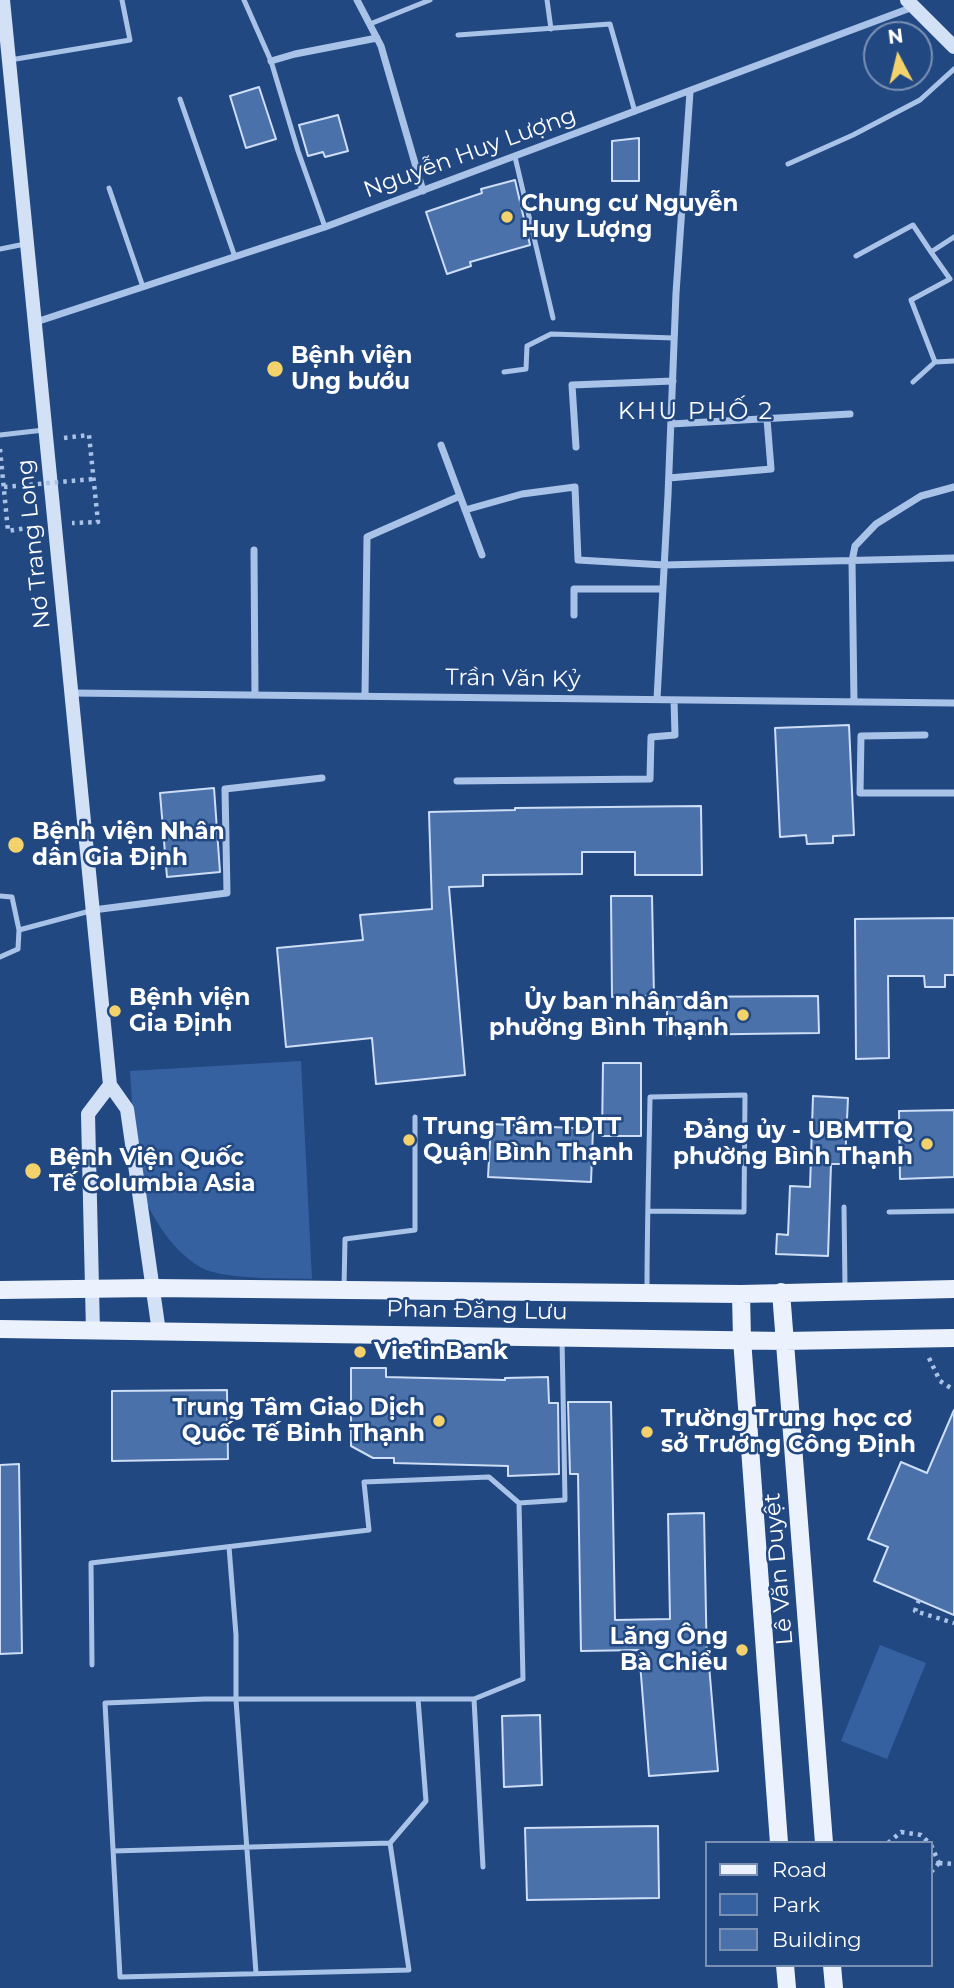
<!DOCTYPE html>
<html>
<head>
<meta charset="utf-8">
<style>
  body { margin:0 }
  #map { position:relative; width:954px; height:1988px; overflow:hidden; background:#224882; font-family:Montserrat,sans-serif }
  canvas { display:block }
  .legend { position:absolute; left:705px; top:1841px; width:228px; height:126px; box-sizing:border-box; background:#224882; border:2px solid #7a91b4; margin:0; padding:9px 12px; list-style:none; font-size:21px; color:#fff }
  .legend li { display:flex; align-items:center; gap:14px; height:35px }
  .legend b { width:35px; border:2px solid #7a91b4 }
  .north { position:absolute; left:863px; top:21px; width:70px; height:70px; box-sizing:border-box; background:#224882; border:2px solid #7a91b4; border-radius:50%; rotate:353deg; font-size:19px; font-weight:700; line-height:28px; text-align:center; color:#fff }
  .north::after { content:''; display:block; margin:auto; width:24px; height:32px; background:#f4d26b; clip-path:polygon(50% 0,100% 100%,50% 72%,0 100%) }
</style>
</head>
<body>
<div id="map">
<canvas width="954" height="1988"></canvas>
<ul class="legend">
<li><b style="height:9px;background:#ebf2fd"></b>Road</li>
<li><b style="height:19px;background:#3661a0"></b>Park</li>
<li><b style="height:19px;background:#4b71ab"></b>Building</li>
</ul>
<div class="north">N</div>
</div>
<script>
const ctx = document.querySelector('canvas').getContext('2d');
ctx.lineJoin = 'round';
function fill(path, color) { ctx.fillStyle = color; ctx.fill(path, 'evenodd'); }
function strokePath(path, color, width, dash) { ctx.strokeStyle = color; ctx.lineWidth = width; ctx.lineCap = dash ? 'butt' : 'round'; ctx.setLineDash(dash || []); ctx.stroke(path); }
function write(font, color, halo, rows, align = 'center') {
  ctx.font = font + ' Montserrat,sans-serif'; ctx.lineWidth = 5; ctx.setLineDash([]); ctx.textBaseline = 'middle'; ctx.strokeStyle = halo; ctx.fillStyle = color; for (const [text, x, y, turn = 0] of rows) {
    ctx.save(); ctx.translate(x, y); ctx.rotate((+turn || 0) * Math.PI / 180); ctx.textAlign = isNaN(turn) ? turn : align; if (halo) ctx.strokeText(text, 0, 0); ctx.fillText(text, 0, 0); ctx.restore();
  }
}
fill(new Path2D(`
  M301,1061L312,1279C286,1278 221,1280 200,1267C169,1248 150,1214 137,1181L130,1071Z
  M880,1645L926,1663L887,1759L841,1741Z`), '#3661a0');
const building = new Path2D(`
  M259,87L276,139L246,148L230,96Z
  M338,115L348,151L325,157L323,152L308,156L299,125Z
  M639,138V181H612V141Z
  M515,180L530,245L470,262L471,266L447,274L426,212L482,193L481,189Z
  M849,725L854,835L833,836V843L807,844L806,835L780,837L775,728Z
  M214,788L220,872L167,877L160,793Z
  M701,806L702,875H635V852H582V874L483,875V886L449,887L465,1075L376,1084L372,1038L286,1047L277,948L363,940L360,915L432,909L429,812L515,810V808Z
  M611,896H652L654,996L612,997Z
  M954,918V975H945V987H925L924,976H888L889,1058L856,1059L855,919Z
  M818,996L819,1033L667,1035V997Z
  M603,1063H641V1136H602Z
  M813,1096L848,1098L845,1164H831L828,1256L776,1254L777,1234L788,1235L790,1186L810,1187Z
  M954,1110V1177L900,1179L899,1111Z
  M491,1124L593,1129L591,1182L488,1177Z
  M351,1368H386V1377L505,1380V1378L548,1377L549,1403H558L559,1474L508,1476V1466L394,1463V1458H373L351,1446Z
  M227,1390L228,1459L112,1461V1391Z
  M568,1402H611L615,1620L670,1619L668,1514L704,1513L707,1665H709L718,1771L649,1776L639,1650L581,1651L578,1474H570Z
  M954,1410V1615L874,1581L888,1547L868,1539L901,1462L927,1473Z
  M19,1464L22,1653L0,1654V1465Z
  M540,1715L542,1785L504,1787L502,1716Z
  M658,1826L659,1898L527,1900L525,1828Z`);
fill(building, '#4b71ab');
strokePath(building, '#cddef6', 2);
strokePath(new Path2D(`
  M64,438L89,435L98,522L72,523
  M0,449L8,531L39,526
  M929,1358L940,1381L954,1390
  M919,1600L915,1611L954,1623
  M888,1843L901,1832L921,1835L929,1843
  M931,1845L939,1863
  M939,1863L954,1864
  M931,1872L939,1863`), '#a9c3e8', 4.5, [3.5, 5]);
strokePath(new Path2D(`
  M244,0L271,61L298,151L325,227
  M547,0L551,29
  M370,24L430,0
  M458,35L610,24L635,112
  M10,60L130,40L122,0
  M180,99L235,257
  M515,157L553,318
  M788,164L853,135L920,100L954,69
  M109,188L143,287
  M0,249L25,244
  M856,256L913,225L931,252
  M935,362L954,361
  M504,372L526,369L527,346L551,334L674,338
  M913,382L935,362L911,300L950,279L931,252L954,237
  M0,435L44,430
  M0,896L12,897L19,930
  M0,957L18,949L19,930L90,911
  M844,1207L845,1287
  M889,1212L954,1211
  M344,1288L345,1239L415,1230V1117
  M647,1290C647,1225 649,1161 650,1097L745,1095L744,1212L648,1211
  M229,1547L236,1635V1700L256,1973
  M92,1665L91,1563L369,1530L364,1482L489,1477L519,1503L565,1500L562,1339
  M418,1699H205L105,1703L120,1977L409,1970L390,1843L426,1801L418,1699H474L523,1679L519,1503
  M474,1699L483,1867
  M113,1851L390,1843`), '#a9c3e8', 5);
strokePath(new Path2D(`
  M357,0L381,46L423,191
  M271,61L295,54L377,38
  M36,322L325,227L913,7
  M671,424L850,414
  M441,445L482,555
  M576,447L572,385L673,381
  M669,478L771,469L767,419
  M465,510L522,494L575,487L578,560L664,565L954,558
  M254,550L255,695
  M574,615V589H663
  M72,693L954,703
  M365,696L367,537L460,496
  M657,699L668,495L676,293L690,92
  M854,702L852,561L855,546L876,524L921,496L954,487
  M925,735L861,736L860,793H954
  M457,781L650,779L651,737L675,735L674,700
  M93,910L227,893L225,789L322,778`), '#a9c3e8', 7);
strokePath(new Path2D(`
  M3,0L110,1085L127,1109L159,1332
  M907,0L954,47
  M93,1331L88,1114L110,1085`), '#d3e1f6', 14);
strokePath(new Path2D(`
  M0,1290L152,1288L741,1294L954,1289
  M781,1292L824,1843
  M741,1294L742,1339L779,1843
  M0,1329L784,1341L954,1338
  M785,1965L787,1988
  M832,1965L834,1988`), '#ebf2fd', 18);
strokePath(new Path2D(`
  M4,487L93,479`), '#a9c3e8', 4.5, [3.5, 5]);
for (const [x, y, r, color] of [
  [507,217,7,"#f4d26b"],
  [275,369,9,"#f4d26b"],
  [16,845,9,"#f4d26b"],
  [115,1011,7,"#f4d26b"],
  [743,1015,7,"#f4d26b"],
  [409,1140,7,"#f4d26b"],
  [927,1144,7,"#f4d26b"],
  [33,1171,9,"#f4d26b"],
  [360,1352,7,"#f4d26b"],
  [439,1421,7,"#f4d26b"],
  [647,1432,7,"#f4d26b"],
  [742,1650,7,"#f4d26b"]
]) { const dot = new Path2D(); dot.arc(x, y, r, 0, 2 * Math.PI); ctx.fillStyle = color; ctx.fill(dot); strokePath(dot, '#224882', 2.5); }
write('23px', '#fff', '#224882', [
  ["Nguyễn Huy Lượng",470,153,-20],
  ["Nơ Trang Long",34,544,-96],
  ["Trần Văn Kỷ",513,679,1],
  ["Phan Đăng Lưu",477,1311,1],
  ["Lê Văn Duyệt",779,1569,-95]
]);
write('bold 23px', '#fff', '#224882', [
  ["Chung cư Nguyễn",521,204],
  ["Huy Lượng",521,230],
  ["Bệnh viện",291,356],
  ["Ung bướu",291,382],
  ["Bệnh viện Nhân",32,832],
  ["dân Gia Định",32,858],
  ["Bệnh viện",129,998],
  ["Gia Định",129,1024],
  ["Ủy ban nhân dân",729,1002,"right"],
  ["phường Bình Thạnh",729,1028,"right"],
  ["Trung Tâm TDTT",423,1127],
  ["Quận Bình Thạnh",423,1153],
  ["Đảng ủy - UBMTTQ",913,1131,"right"],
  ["phường Bình Thạnh",913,1157,"right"],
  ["Bệnh Viện Quốc",49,1158],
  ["Tế Columbia Asia",49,1184],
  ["VietinBank",374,1352],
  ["Trung Tâm Giao Dịch",425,1408,"right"],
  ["Quốc Tế Binh Thạnh",425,1434,"right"],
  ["Trường Trung học cơ",661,1419],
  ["sở Trương Công Định",661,1445],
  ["Lăng Ông",728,1637,"right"],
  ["Bà Chiểu",728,1663,"right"]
], 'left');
ctx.letterSpacing = '2px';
write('24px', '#fff', '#224882', [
  ["KHU PHỐ 2",696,412]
]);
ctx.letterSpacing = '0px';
</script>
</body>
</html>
